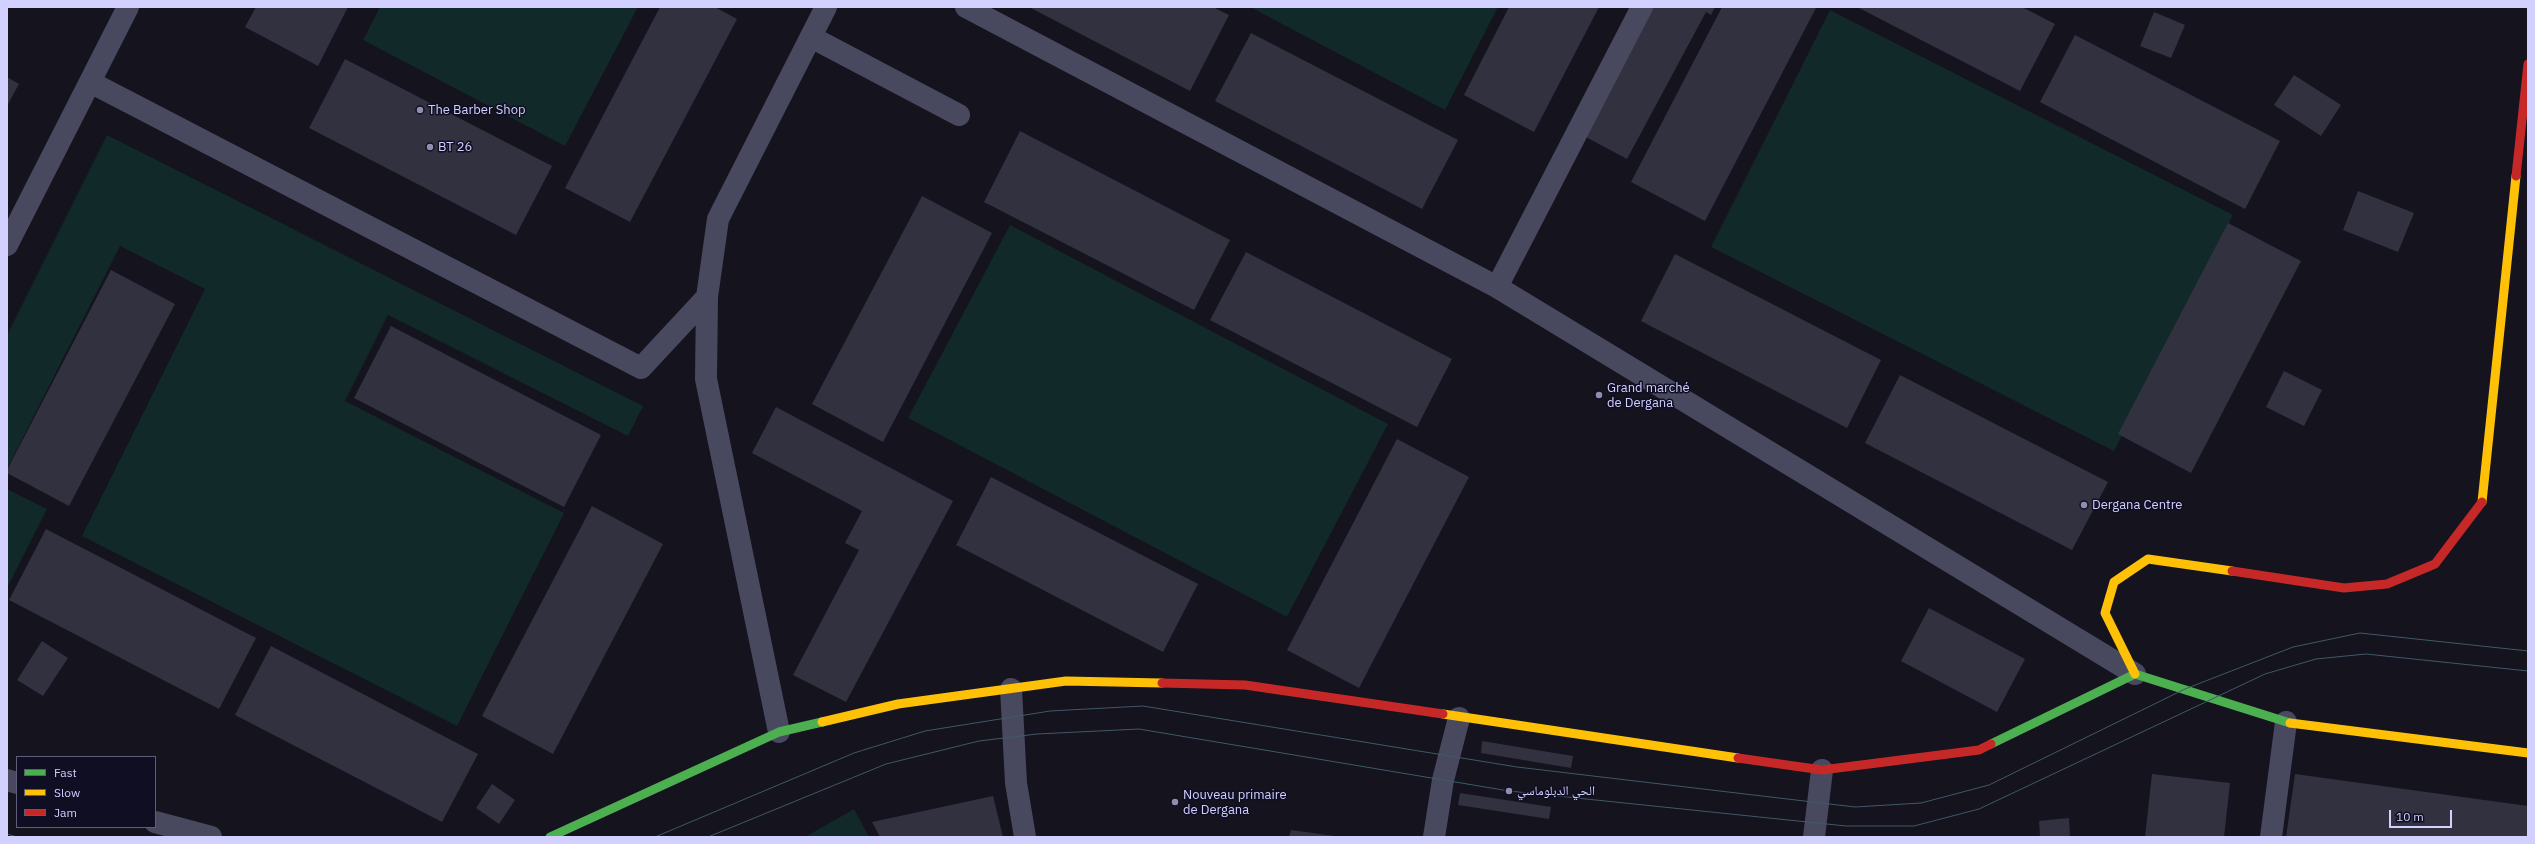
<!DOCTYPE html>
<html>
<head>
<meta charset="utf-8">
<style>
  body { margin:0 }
  #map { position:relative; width:2535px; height:844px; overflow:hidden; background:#14131e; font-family:"IBM Plex Sans",sans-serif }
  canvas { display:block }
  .frame { position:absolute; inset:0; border:8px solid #d2d0ff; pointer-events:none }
  .legend { position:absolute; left:16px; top:756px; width:140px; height:72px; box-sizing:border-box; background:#100e23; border:1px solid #5e5c7b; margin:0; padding:5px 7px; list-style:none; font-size:12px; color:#d2d0ff }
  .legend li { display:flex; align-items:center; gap:8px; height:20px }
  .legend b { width:20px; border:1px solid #5e5c7b }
  .scale { position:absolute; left:2389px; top:810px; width:63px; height:18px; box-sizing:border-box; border:2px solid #d2d0ff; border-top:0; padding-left:5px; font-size:12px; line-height:14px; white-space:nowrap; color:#d2d0ff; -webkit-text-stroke:3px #100e23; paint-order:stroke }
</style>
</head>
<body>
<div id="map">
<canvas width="2535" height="844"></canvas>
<div class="frame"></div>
<ul class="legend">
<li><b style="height:5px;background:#4caf50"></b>Fast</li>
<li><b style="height:5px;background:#ffc107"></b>Slow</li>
<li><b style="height:5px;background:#c62828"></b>Jam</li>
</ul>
<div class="scale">10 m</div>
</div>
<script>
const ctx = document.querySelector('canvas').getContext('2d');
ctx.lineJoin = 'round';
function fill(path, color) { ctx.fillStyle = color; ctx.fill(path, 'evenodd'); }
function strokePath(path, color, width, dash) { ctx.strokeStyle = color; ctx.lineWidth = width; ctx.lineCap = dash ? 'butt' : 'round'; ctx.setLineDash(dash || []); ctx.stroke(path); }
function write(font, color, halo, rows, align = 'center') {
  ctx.font = font + ' "IBM Plex Sans","Noto Naskh Arabic",sans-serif'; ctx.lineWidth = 3; ctx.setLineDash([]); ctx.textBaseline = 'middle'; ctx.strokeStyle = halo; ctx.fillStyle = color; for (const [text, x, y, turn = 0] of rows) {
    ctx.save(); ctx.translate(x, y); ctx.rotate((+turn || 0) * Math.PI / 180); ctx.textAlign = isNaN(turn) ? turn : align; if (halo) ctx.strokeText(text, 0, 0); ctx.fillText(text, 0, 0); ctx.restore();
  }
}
fill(new Path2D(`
  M380,7H638L565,146L363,40Z
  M1250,7H1498L1445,110Z
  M1830,10L2233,215L2114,451L1711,247Z
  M107,135L643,406L628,436L388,315L345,401L564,513L457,726L82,536L205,289L120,246L7,469V335Z
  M1010,225L1388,424L1287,617L908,418Z
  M7,489L47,509L7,588Z
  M854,809L869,837H805Z`), '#112928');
fill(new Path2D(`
  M256,7H348L318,66L245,27Z
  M660,7H715L737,19L630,222L565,188Z
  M1029,7H1213L1229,15L1190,91Z
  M1509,7H1599L1534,132L1464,95Z
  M1651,7H1715L1711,15L1706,12L1627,159L1584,136Z
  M1722,7L1816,8L1705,221L1631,182Z
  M1857,7H2022L2055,24L2020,91Z
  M2154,12L2185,25L2171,58L2140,46Z
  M1251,33L1458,140L1422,209L1215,101Z
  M2075,35L2280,141L2245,209L2040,102Z
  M345,59L552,166L516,235L309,128Z
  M2294,75L2341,105L2321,136L2274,105Z
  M7,77L19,84L7,106Z
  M1020,131L1230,240L1194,310L984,202Z
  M2358,191L2414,213L2398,252L2343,230Z
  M922,196L992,233L883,442L812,404Z
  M2228,223L2301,261L2191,473L2118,434Z
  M1246,252L1452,359L1417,427L1210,320Z
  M1675,254L1881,360L1847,428L1641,321Z
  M111,270L175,304L69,506L7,473V470Z
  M391,326L601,435L564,507L354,398Z
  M2284,371L2322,390L2304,426L2266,407Z
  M1900,375L2108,482L2072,550L1865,443Z
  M776,407L953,501L846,702L793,675L859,550L845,543L862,511L752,453Z
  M1397,439L1469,477L1359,688L1287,650Z
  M991,477L1198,584L1163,652L956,545Z
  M592,506L663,544L553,754L482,716Z
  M46,529L256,638L219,709L9,600Z
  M1929,608L2025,659L1997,712L1901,661Z
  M42,641L68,658L43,696L17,680Z
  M271,646L478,754L442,822L235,715Z
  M1482,741L1573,756L1571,768L1481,753Z
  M2152,774L2230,783L2224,837H2145Z
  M2295,774L2528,806V837H2286Z
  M492,784L515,800L499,824L476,808Z
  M1460,793L1551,807L1549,819L1458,805Z
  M993,796L1003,837H880L872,822Z
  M2069,818L2070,837H2040L2039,821Z
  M1291,830L1334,836V837H1289Z`), '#323140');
strokePath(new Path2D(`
  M811,37L959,115
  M1011,689L1016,783L1025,837
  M1434,837L1443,780L1459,718
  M2271,837L2286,722`), '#48495f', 22);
strokePath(new Path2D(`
  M966,7L1497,287L2135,674
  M90,82L641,368L707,297
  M7,245L128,7
  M1497,287L1642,7
  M779,732L706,379L707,297L718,219L826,7
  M7,780L17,783
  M155,822L211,837
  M1814,837L1822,770`), '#48495f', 22);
strokePath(new Path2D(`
  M1991,744L2135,674L2290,723
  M550,837L779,732L822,722`), '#4caf50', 9);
strokePath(new Path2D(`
  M2482,502L2516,176
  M2135,674L2105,613L2114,582L2148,559L2232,571
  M1443,714L1738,758
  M822,722L898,704L1066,681L1162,683
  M2290,723L2528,753`), '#ffc107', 9);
strokePath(new Path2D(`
  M2516,176L2528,64
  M2232,571L2344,588L2387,584L2435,564L2482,502
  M1162,683L1245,685L1443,714
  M1738,758L1822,770L1979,750L1991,744`), '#c62828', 9);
strokePath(new Path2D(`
  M7,834L17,837
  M655,837L854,753L925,731L1050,711L1143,706L1517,767L1855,807L1921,803L1989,785L2185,689L2293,647L2360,633L2528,651
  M708,837L886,764L979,741L1037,734L1139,729L1509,791L1846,826H1914L1979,809L2265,674L2316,659L2366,654L2528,671`), '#405968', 1);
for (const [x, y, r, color] of [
  [420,110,4,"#908eb0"],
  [430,147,4,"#908eb0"],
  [1599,395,4,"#908eb0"],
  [2084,505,4,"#908eb0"],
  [1509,791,4,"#908eb0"],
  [1175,802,4,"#908eb0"]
]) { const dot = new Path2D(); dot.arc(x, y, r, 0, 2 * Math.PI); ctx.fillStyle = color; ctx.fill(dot); strokePath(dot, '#100e23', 1.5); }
write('13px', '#d2d0ff', '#100e23', [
  ["The Barber Shop",428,110],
  ["BT 26",438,147],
  ["Grand marché",1607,388],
  ["de Dergana",1607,403],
  ["Dergana Centre",2092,505],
  ["الحي الدبلوماسي",1517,791],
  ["Nouveau primaire",1183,795],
  ["de Dergana",1183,810]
], 'left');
</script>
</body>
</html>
